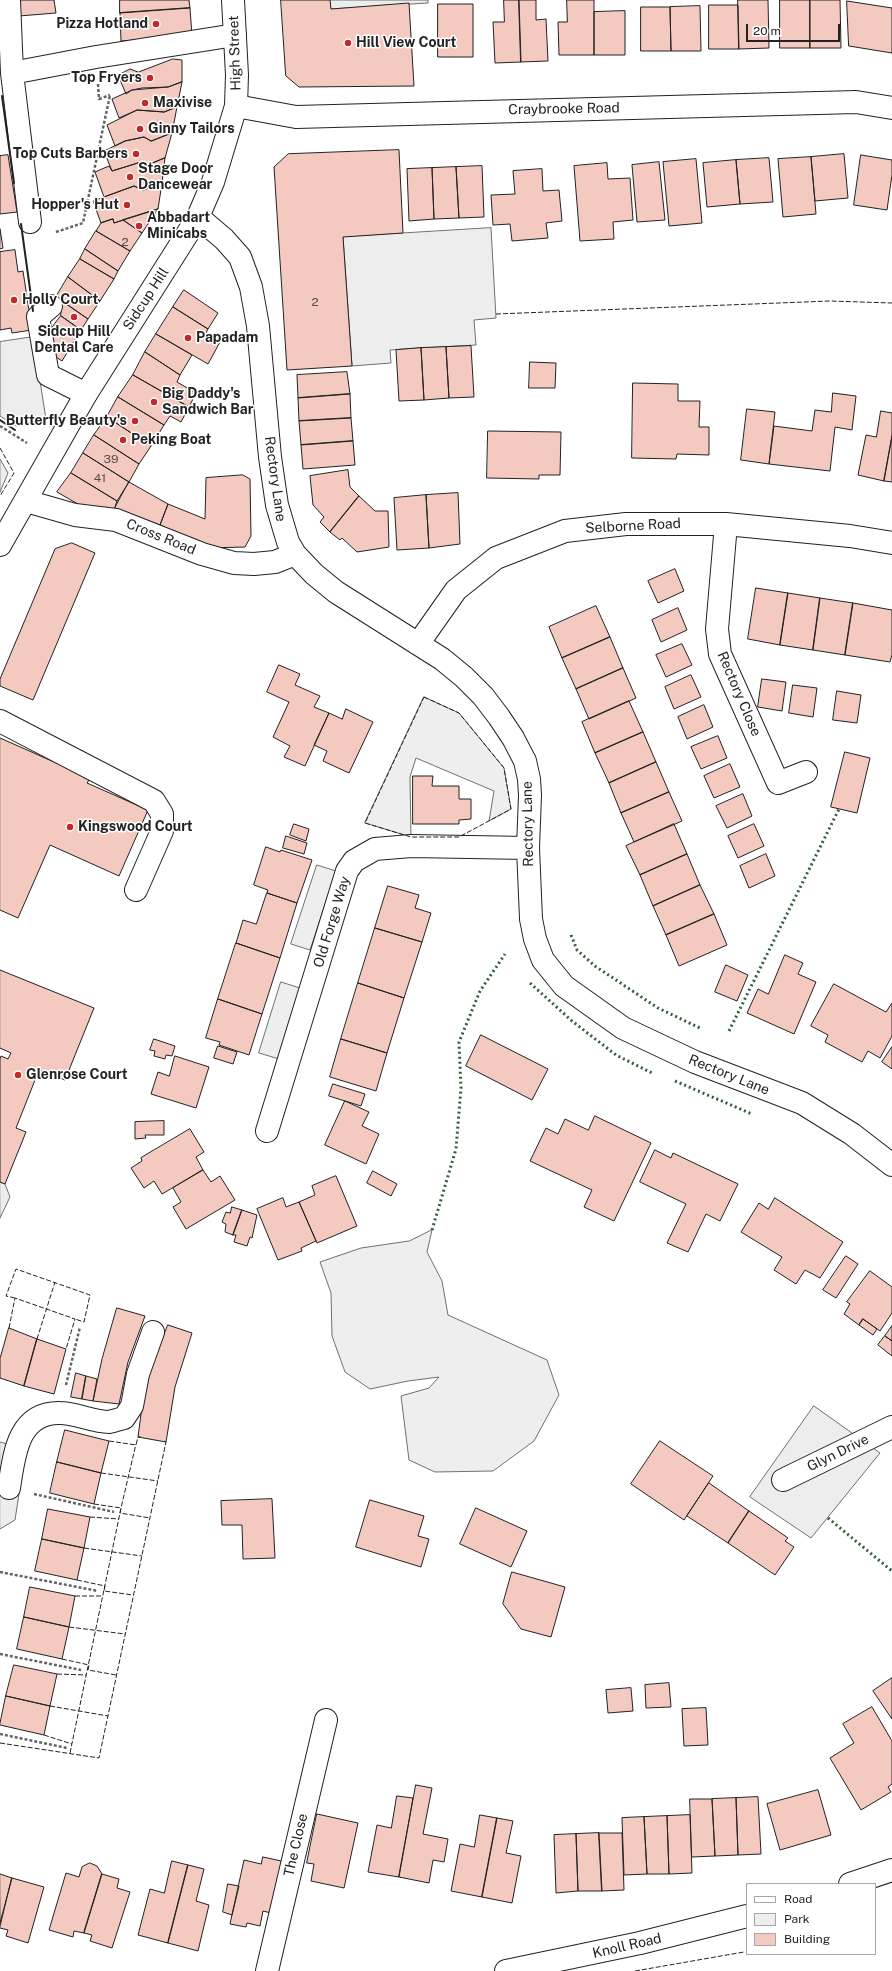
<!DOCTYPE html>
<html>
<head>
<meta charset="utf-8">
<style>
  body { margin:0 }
  #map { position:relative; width:892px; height:1971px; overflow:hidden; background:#fff; font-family:"Public Sans",sans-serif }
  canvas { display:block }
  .legend { position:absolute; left:746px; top:1883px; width:130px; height:72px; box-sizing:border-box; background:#fff; border:1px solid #a7a7a7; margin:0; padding:5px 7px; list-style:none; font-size:12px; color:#222 }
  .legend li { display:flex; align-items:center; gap:8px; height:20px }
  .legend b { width:20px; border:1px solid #a7a7a7 }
  .scale { position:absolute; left:746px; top:24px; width:94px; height:18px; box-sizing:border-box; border:2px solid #222; border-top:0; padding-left:5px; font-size:12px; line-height:14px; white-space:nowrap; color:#222; -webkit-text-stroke:3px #fff; paint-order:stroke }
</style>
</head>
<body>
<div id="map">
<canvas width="892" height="1971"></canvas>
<ul class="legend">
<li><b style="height:5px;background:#fff"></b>Road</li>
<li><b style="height:11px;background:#eee"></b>Park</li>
<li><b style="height:11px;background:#f3c9c0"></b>Building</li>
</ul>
<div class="scale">20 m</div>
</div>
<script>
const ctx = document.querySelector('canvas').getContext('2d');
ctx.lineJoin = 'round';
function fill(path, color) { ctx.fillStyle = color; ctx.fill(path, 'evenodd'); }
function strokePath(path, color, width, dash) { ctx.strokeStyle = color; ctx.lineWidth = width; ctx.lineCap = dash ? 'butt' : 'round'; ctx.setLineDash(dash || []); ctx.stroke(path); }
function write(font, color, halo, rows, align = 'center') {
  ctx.font = font + ' "Public Sans",sans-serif'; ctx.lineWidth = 3; ctx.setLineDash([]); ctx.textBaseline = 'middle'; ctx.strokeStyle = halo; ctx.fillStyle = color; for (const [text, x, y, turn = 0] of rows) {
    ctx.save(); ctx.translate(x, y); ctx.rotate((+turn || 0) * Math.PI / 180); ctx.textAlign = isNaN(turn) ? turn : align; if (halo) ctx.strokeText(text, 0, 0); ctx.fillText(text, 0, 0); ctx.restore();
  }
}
const green = new Path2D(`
  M424,697L459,713L504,768L511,809L489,821L494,791L416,758L410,777L411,837L365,823Z
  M317,865L336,871L310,950L291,944Z
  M281,982L300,988L279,1059L259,1053Z
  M432,1230L427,1252L442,1281L448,1315L547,1360L559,1395L534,1441L493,1471L435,1472L409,1460L401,1396L429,1388L439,1377L408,1381L370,1389L345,1372L332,1336L331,1293L320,1262L361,1248L409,1241Z`);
fill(green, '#eee');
strokePath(green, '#6f6f6f', 1);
const parking = new Path2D(`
  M330,0H428V3L331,9Z
  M491,228L496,318L474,320L476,345L390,350L391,363L352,366L343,237Z
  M33,337L46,419L16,426L0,416V342Z
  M0,459L8,473L0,492Z
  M0,1182L5,1184L10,1197L0,1218Z
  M814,1406L880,1453L811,1538L750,1497Z
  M0,1442L26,1449L15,1520L0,1529Z`);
fill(parking, '#ededed');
strokePath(parking, '#6f6f6f', 1);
const building = new Path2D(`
  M18,0H54L56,13L19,16Z
  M120,0H189L190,8L120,13Z
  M281,0H330L331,9L409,3L414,86L299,87L286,76Z
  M504,0H519L521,62L495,63L493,22H504Z
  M519,0H536V20L546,19L548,61L521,62Z
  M567,0H594V55H559L558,22H567Z
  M738,0H768L769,48L739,49Z
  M780,0H810V48H780Z
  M810,0H840L841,48H810Z
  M847,1L892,8V53L849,46Z
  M438,4H473V57H438Z
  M709,5H738L739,49H709Z
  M700,6L701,51H671L670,7Z
  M641,7H670L671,51H641Z
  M190,8L192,36L121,41L120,13Z
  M625,11V55H594V12Z
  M173,59L182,60V82L168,87L142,88L132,90L126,94L118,75L130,69L138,72Z
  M182,82L177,107L164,112L137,110L119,118L112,99L132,90L168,87Z
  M177,107L172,133L151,141L144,137L125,141L115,146L107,125L137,110L164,112Z
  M172,133L165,158L147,165L141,162L112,171L104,151L125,141L144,137L151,141Z
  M399,150L403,233L343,237L352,366L287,370L274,167L288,154Z
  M844,154L848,198L815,201L811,157Z
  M8,155L17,212L0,214V156Z
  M861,155L892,160V175L887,210L854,205Z
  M811,157L816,214L783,217L778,159Z
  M165,158L162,183L143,190L134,186L104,197L95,172L109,166L112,171L141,162L147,165Z
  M769,158L773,202L740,204L736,160Z
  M696,159L702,223L669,226L663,162Z
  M736,160L740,204L707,207L703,163Z
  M659,162L665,220L637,222L632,165Z
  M607,163L608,179L630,178L633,220L613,222L614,239L580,241L574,166Z
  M482,166L484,217L459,218L456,167Z
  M456,167L459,218L434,219L432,168Z
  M432,168L434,219L409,221L407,169Z
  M542,169L543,191L559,190L562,221L546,223L548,238L512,241L510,224L493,225L491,195L515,194L513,171Z
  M162,183L158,209L114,223L113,219L101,223L93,201L134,186L143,190Z
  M158,209L142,233L123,220Z
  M113,219L114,223L123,220L142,233L130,251L96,231L101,223Z
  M0,229L3,248L0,249Z
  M96,231L130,251L118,271L85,249Z
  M85,249L118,271L114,279L80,259Z
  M15,250L18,272L23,271L32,330L12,333L11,328L0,330V252Z
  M80,259L114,279L100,301L68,277Z
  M68,277L100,301L88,319L56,297Z
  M184,290L218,313L208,329L173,307Z
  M62,301L88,319L81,330L61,316Z
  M173,307L208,329L206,333L220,342L208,364L156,334Z
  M61,316L81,330L62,361L53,355L47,334Z
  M156,334L192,355L180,375L145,352Z
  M471,346L474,397L449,398L446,347Z
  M446,347L449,398L424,400L421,348Z
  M421,348L424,400L399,401L396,350Z
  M145,352L180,375L177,382L196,393L189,407L133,375Z
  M530,362L556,363L555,388H529Z
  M347,372L350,394L298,398L297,375Z
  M133,375L189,407L181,422L170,416L164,425L118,397Z
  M633,383L678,384V401H700L699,427H709V455L677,454L676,459L632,458Z
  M833,393L856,396L852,430L835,427L830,471L769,464L774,426L812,431L815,410L831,412Z
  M350,394L351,418L299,421L298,398Z
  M118,397L164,425L151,446L107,417Z
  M747,409L775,412L769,464L741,460Z
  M881,411L892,413V436L884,481L858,475L866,435L876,437Z
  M107,417L151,446L139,464L94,435Z
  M351,418L353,441L301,445L299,421Z
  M488,431L561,432L560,475H539V479L487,478Z
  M94,435L139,464L129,482L83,453Z
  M892,436V482L884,481Z
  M353,441L355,465L303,469L301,445Z
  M83,453L129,482L117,501L71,473Z
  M348,470L350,487L359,496L330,532L320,522L324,517L313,505L310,476Z
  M71,473L117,501L114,510L83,507L57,492Z
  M243,475L250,479L251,536L245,547L207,548L160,525L168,504L205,519L206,478Z
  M129,482L168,504L160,525L128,513L114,510Z
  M458,493L460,544L429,548L426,495Z
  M426,495L429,548L397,550L394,498Z
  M359,496L375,511H388L389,547L357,552L342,538L340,540L330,532Z
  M72,543L95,553L33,700L0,686V679L55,549Z
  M675,569L684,591L658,603L648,581Z
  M756,588L788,593L780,645L748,639Z
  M788,593L820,598L813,650L780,645Z
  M820,598L853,603L845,655L813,650Z
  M853,603L892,610V655L890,662L845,655Z
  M596,606L610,637L562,658L549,627Z
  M678,608L687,630L661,642L652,620Z
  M610,637L623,668L576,689L562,658Z
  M682,644L692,665L666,677L656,655Z
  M279,665L300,674L295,685L320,696L314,707L329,713L305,766L284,757L290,746L273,737L289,702L267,692Z
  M623,668L636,698L589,719L576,689Z
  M691,675L701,697L674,709L665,687Z
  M762,679L786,682L782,711L758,707Z
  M793,685L817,688L813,717L789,713Z
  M837,691L861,695L857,723L833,720Z
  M629,701L643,732L595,753L582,722Z
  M704,705L713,727L687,739L678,717Z
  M346,709L373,722L349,773L323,761L327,751L314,745L329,713L342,719Z
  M643,732L656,762L609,783L595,753Z
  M718,736L727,758L701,769L691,747Z
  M0,738L90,778L87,783L148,810L119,876L50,845L18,918L0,910Z
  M845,752L870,758L857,813L831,807Z
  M656,762L669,792L621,813L609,783Z
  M730,764L740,787L714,798L704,776Z
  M413,776H433L432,786H459V799H471V819L459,820V824H413Z
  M669,792L682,821L634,842L621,813Z
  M743,794L752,816L727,828L716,806Z
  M294,824L309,829L306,841L290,835Z
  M674,824L687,854L640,875L626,846Z
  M754,824L764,846L738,858L728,836Z
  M286,836L307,843L304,854L283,848Z
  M266,847L280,852L281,850L312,860L297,903L267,893L268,890L254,885Z
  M687,854L700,885L653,906L640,875Z
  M766,854L775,876L749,888L740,866Z
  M700,885L714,914L666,935L653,906Z
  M388,886L419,895L415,908L431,913L422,942L375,928Z
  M267,893L297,903L280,958L236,943L243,920L256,924Z
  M714,914L727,945L679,966L666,935Z
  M375,928L422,942L404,998L358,983Z
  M236,943L280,958L262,1014L218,999Z
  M785,955L803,963L798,974L816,982L794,1034L747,1013L758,989L768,994Z
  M726,965L748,975L737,1001L715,992Z
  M0,970L94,1008L65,1080L39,1070L16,1128L26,1132L5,1184L0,1182V1059L1,1056L8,1059L11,1053L0,1048Z
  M358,983L404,998L387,1053L341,1039Z
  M834,984L886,1012L892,1003V1036L880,1058L868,1051L862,1062L825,1042L828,1035L811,1026Z
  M218,999L262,1014L249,1055L219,1045L220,1042L206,1038Z
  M481,1035L548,1069L532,1100L466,1066Z
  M154,1039L175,1046L172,1056L166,1055L165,1059L154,1056L155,1051L150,1050Z
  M341,1039L387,1053L376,1091L330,1077Z
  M218,1046L237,1052L233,1064L214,1058Z
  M892,1047V1069L882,1062Z
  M175,1056L209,1067L196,1108L151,1094L158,1072L169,1076Z
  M333,1084L365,1094L361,1106L329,1096Z
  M345,1101L369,1112L362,1126L379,1134L366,1164L325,1145Z
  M595,1116L651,1143L614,1221L584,1207L592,1190L530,1161L546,1128L558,1134L565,1119L588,1130Z
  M164,1121V1135H145L146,1138L135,1139V1122Z
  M190,1129L204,1152L196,1157L203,1170L162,1194L154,1181L144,1188L131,1168L142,1161L141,1158Z
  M655,1150L671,1158L673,1153L738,1184L720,1221L706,1214L688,1252L667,1243L686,1204L640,1182Z
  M203,1170L211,1182L220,1176L235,1200L186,1229L173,1207L181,1202L173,1188Z
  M373,1171L397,1184L391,1196L367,1183Z
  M336,1176L357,1226L317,1243L299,1202L315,1195L312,1186Z
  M283,1198L286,1207L299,1202L316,1241L301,1248L302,1251L278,1260L257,1209Z
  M775,1198L843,1242L820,1278L805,1270L796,1284L774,1270L782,1257L741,1232L759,1203L768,1209Z
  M232,1207L242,1210L233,1235L225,1232L226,1224L222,1222L226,1212L230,1213Z
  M242,1210L257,1215L252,1238L250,1237L247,1246L234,1242L236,1235H233Z
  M846,1256L858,1264L836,1298L823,1290Z
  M870,1271L892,1287V1313L880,1331L863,1319L859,1325L844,1314L850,1304L847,1302Z
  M117,1308L145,1316L128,1362L119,1404L93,1401L102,1359Z
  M863,1319L877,1329L873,1335L859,1325Z
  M168,1325L192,1333L175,1387L166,1442L138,1437L145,1384Z
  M892,1326V1341L885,1336Z
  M9,1328L37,1339L24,1386L0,1378V1359Z
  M885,1336L892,1341V1356L878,1345Z
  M37,1339L66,1349L54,1394L24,1386Z
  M76,1373L86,1376L82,1399L71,1397Z
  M86,1376L97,1379L93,1401L82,1399Z
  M65,1430L109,1441L101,1473L57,1462Z
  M660,1441L713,1476L684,1520L631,1484Z
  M57,1462L101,1473L94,1504L50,1493Z
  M709,1483L749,1511L728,1543L687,1516Z
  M272,1499L275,1558L243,1559L242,1525H222L221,1501Z
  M370,1500L424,1516L418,1536L429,1539L421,1567L356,1547Z
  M476,1508L527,1531L511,1567L460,1544Z
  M48,1509L90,1517L84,1548L42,1539Z
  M749,1511L788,1538L785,1541L794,1547L775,1575L728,1543Z
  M42,1539L84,1548L77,1580L35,1571Z
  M512,1572L565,1587L551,1637L521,1629L503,1604Z
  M30,1587L75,1596L69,1627L24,1617Z
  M24,1617L69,1627L62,1659L17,1649Z
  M14,1665L57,1674L50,1706L6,1696Z
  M892,1678V1719L873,1691Z
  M669,1683L671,1707L646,1708L645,1685Z
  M631,1688L633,1711L608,1713L606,1690Z
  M6,1696L50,1706L44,1735L0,1725Z
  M872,1707L892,1741V1784L888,1787L891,1792L861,1810L830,1758L854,1743L843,1724Z
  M706,1708L708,1745L684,1746L682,1709Z
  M416,1785L432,1788L423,1834L448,1839L444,1862L433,1860L429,1883L399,1877Z
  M818,1790L831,1835L780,1850L767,1804Z
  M397,1796L413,1798L399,1877L368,1872L377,1825L391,1828Z
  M758,1797L761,1854L738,1855L736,1798Z
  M736,1798L738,1855L715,1856L712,1799Z
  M690,1799H712L715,1856L692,1857Z
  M317,1814L358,1823L344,1888L311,1881L314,1864L307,1863Z
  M480,1815L497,1818L482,1897L451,1891L460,1844L474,1847Z
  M690,1815L692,1873L669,1874L667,1816Z
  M667,1816L669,1874H647L644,1817Z
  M644,1817L647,1874L624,1875L622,1818Z
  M497,1818L513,1821L506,1853L521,1856L512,1903L482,1897Z
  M599,1833H622L624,1890L602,1891Z
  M599,1833L602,1891H578L576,1834Z
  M576,1834L578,1891L556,1893L554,1835Z
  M263,1857L286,1862L275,1914L263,1911L260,1926L247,1923L246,1927L230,1924L244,1860L261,1864Z
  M172,1861L188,1865L168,1943L138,1935L150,1889L164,1893Z
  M90,1863L97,1866L102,1874L84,1933L74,1931L73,1937L49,1930L66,1873L79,1877L82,1867Z
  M188,1865L204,1869L196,1901L209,1905L198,1951L168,1943Z
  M0,1874L12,1878L0,1923Z
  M102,1874L119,1879L117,1888L130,1892L112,1948L90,1941L92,1935L84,1933Z
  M12,1878L44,1887L28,1943L6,1936L8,1930L0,1928Z
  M228,1884L239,1886L232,1915L223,1912Z`);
fill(building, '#f3c9c0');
strokePath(building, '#222', 1);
const minor = new Path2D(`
  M9,0L12,73L96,57L235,35
  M12,73L30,222
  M236,106L296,117L856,102L892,108
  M198,217L224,239L240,257L251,287L258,326L270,457L277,505L288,542L295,554L314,574L336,592L442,659L464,677L483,696L499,717L513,738L525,761L529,779L530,795L528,848L531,919L535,939L543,960L564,986L623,1028L695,1062L802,1103L852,1134L892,1165
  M51,306L38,317L48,375L86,394
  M26,501L75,515L116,520L202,554L234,563L254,564L275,562L295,554
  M726,524L717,629L720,654L778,783L806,772
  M418,644L456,590L496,558L565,531L626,524H726L850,536L892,543
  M0,721L154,801L162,814V831L136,890
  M267,1131L347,871L354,861L375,849L411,846L528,848
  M783,1480L892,1427
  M9,1488C14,1457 17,1412 60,1413C76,1413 93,1422 109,1422C114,1421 119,1419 124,1418L132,1406L138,1374L153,1332
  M850,1884L892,1870
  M267,1971L326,1720
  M506,1971L640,1943L747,1916`);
const major = new Path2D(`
  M0,545L86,394L198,217L213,182L236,106L237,75L233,0`);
strokePath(minor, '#222', 24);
strokePath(major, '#222', 24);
strokePath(new Path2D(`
  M98,84L99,99L110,95
  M56,232L83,223L110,95
  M0,426L27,443
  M66,1385L80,1327
  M34,1494L114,1512
  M0,1572L98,1591
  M0,1654L81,1670
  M0,1734L67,1748`), '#646464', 2.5, [3, 2]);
strokePath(minor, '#fff', 22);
strokePath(major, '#fff', 22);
strokePath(new Path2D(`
  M571,935L577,950L595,966L658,1008L702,1029
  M530,983L572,1021L616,1055L654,1074
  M729,1031L839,809
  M675,1081L752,1114
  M432,1230L456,1149L461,1088L459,1042L480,991L505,954
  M828,1518L892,1571`), '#2f5e38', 3, [2, 3]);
strokePath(new Path2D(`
  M496,314L830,301L892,303
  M0,448L14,473L0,496
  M424,697L459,713L504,768L511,809L459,837H411L365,823Z
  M15,1298L6,1296L16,1269L90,1295L84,1322L75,1319
  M9,1328L15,1298L75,1319L66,1349
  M37,1339L55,1282
  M109,1441L136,1445L138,1437H141
  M101,1473L158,1481
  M94,1504L121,1508L120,1513L150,1518
  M90,1517L119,1519
  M84,1548L142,1556
  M77,1580L105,1586L104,1591L133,1595
  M75,1596H103
  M69,1627L125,1634
  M62,1659L89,1665L88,1670L116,1675
  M57,1674L86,1675
  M50,1706L108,1716
  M44,1735L72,1744
  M0,1743L99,1758L166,1442L164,1441
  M70,1753L121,1508L136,1444
  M635,1971L744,1952`), '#222', 1, [5, 2]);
strokePath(new Path2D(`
  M2,96L14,183
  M21,224L33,311
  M0,420L15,430`), '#222', 2);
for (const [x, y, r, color] of [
  [156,24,4,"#c62828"],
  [348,43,4,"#c62828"],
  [150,78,4,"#c62828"],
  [145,103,4,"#c62828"],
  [140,129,4,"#c62828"],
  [136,154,4,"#c62828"],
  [130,177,4,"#c62828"],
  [127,205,4,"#c62828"],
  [139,226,4,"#c62828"],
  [14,300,4,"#c62828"],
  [74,317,4,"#c62828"],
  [188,338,4,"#c62828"],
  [154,402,4,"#c62828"],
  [135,421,4,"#c62828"],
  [123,440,4,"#c62828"],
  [70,827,4,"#c62828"],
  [18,1075,4,"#c62828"]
]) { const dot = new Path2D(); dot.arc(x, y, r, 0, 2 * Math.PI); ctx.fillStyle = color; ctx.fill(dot); strokePath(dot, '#fff', 1.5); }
write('12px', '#564c4a', null, [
  ["2",125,242],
  ["2",315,302],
  ["39",111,459],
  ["41",100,478]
]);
write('bold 14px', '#222', '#fff', [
  ["Pizza Hotland",148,24,"right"],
  ["Hill View Court",356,43],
  ["Top Fryers",142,78,"right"],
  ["Maxivise",153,103],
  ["Ginny Tailors",148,129],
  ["Top Cuts Barbers",128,154,"right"],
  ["Stage Door",138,169],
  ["Dancewear",138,185],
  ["Hopper's Hut",119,205,"right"],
  ["Abbadart",147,218],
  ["Minicabs",147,234],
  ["Holly Court",22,300],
  ["Sidcup Hill",74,332,"center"],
  ["Dental Care",74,348,"center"],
  ["Papadam",196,338],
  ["Big Daddy's",162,394],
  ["Sandwich Bar",162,410],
  ["Butterfly Beauty's",127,421,"right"],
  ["Peking Boat",131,440],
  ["Kingswood Court",78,827],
  ["Glenrose Court",26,1075]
], 'left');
write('14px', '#222', '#fff', [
  ["High Street",235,53,-92],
  ["Craybrooke Road",564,109,-1],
  ["Sidcup Hill",146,299,-57],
  ["Rectory Lane",275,479,82],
  ["Selborne Road",633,526,-3],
  ["Cross Road",161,537,22],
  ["Rectory Close",739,694,67],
  ["Rectory Lane",528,824,-91],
  ["Old Forge Way",332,922,-73],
  ["Rectory Lane",729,1075,22],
  ["Glyn Drive",838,1453,-26],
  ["The Close",296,1845,-77],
  ["Knoll Road",627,1946,-13]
]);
</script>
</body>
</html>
